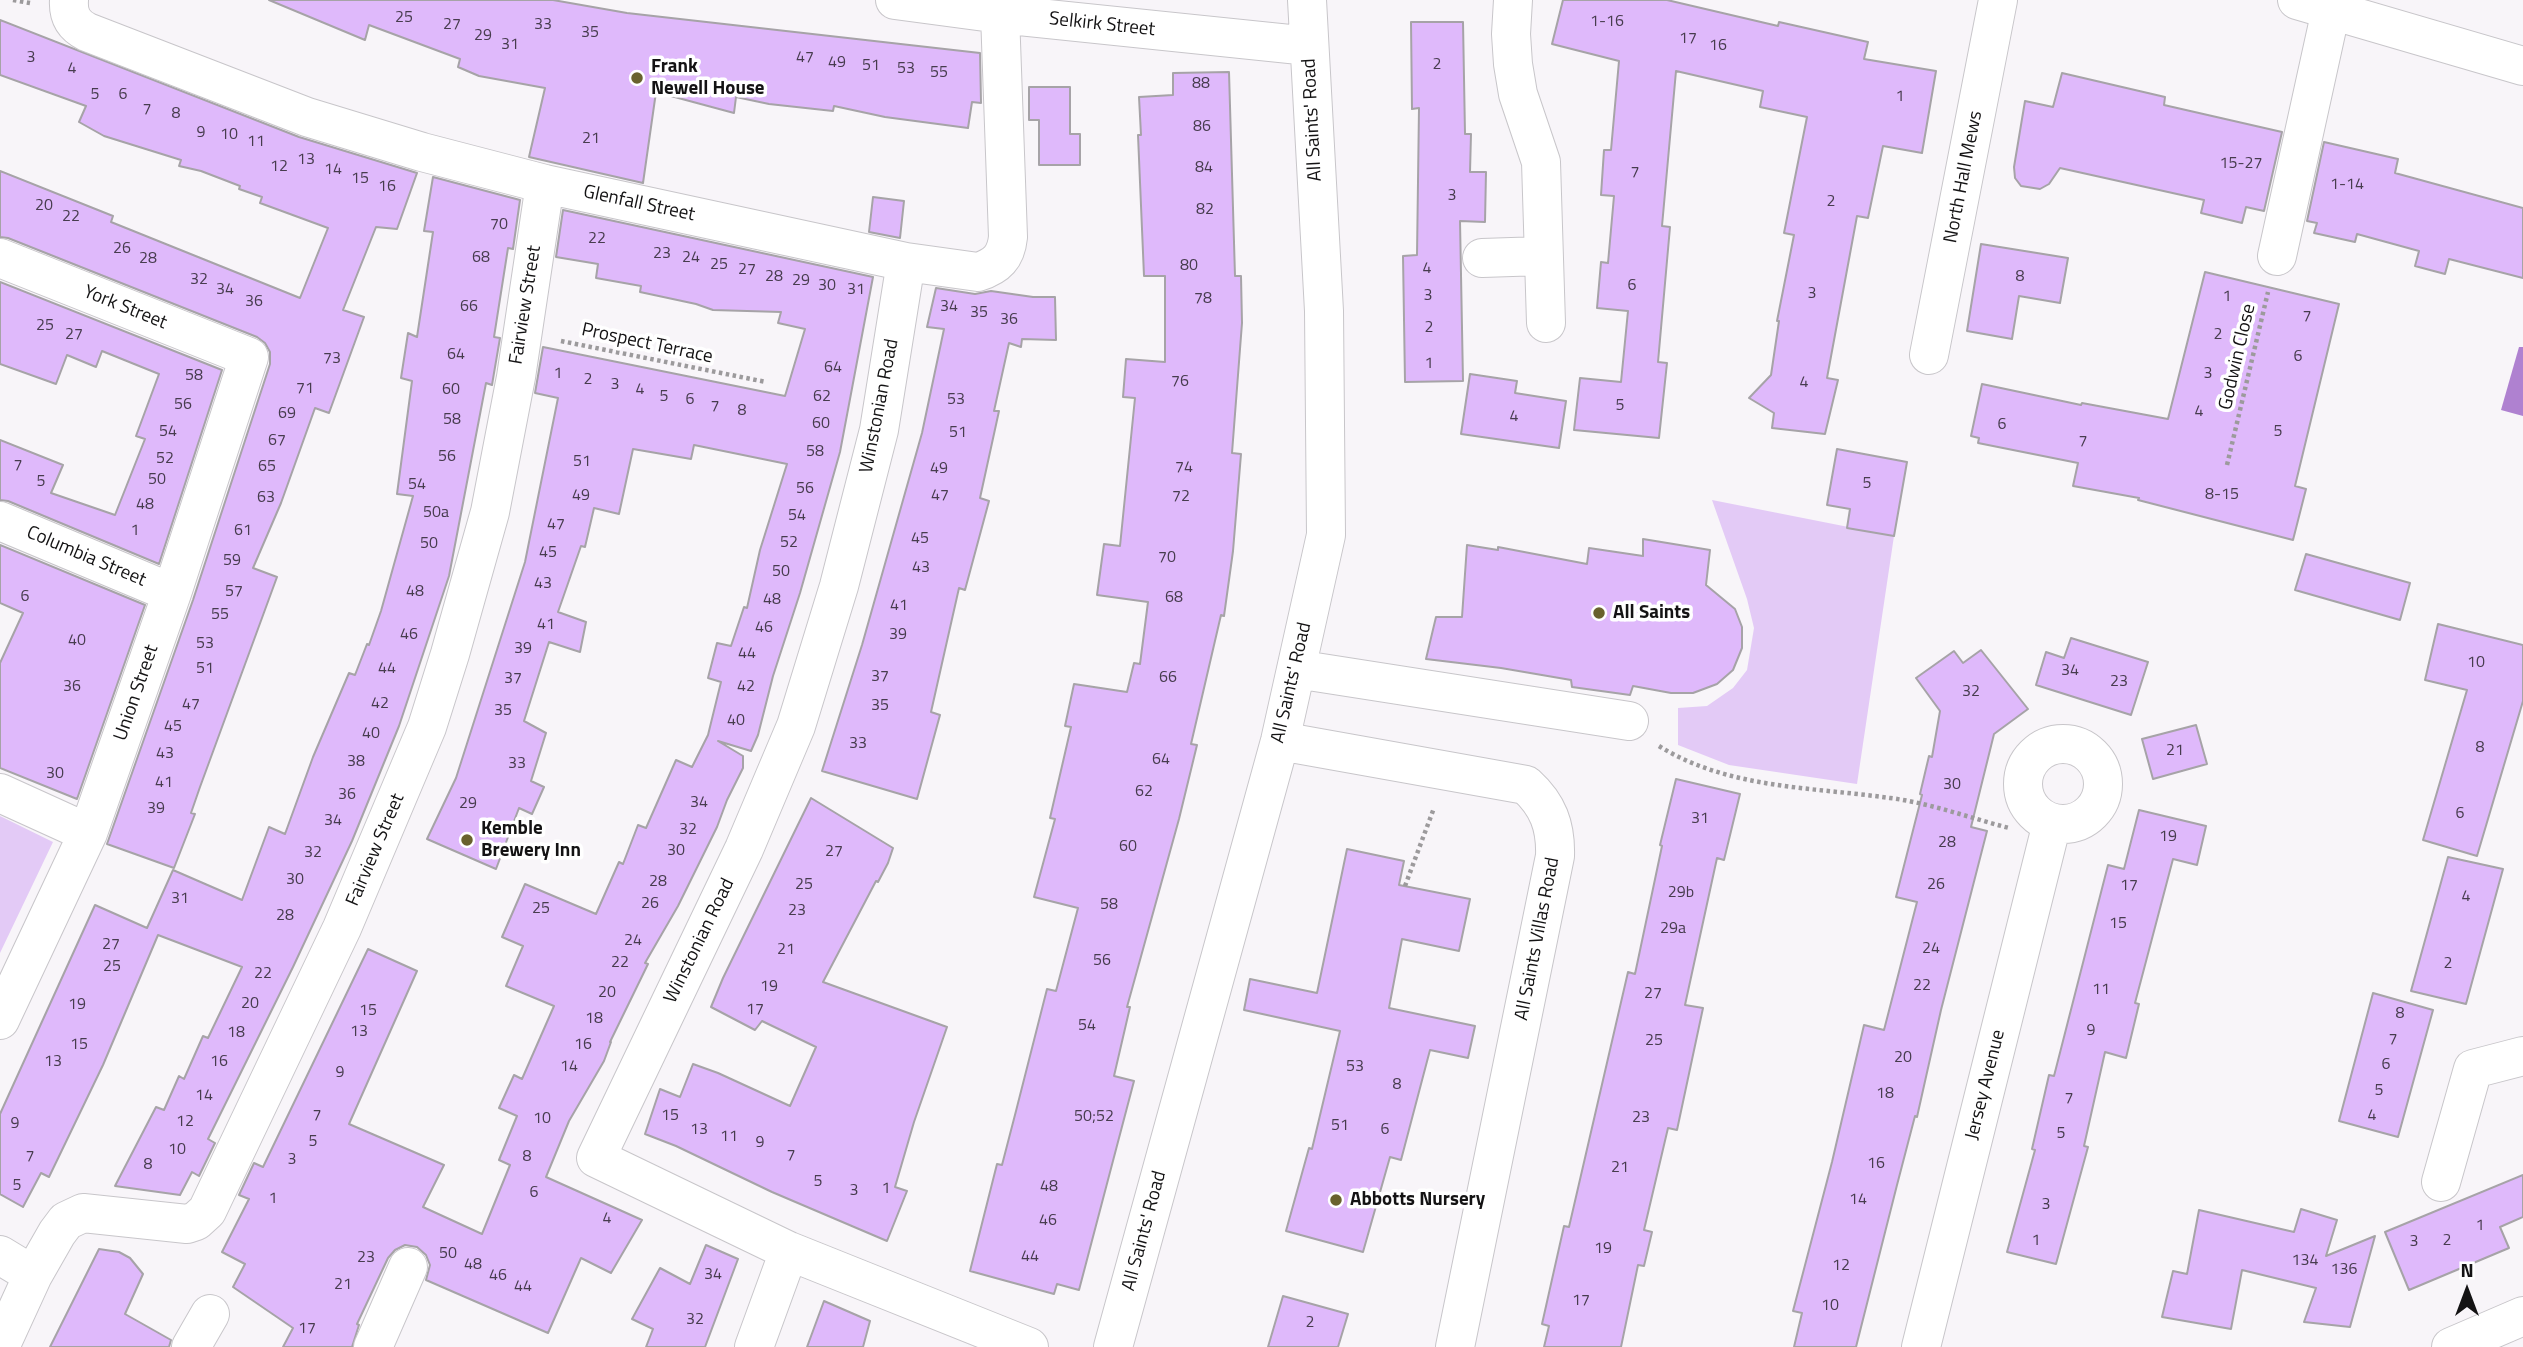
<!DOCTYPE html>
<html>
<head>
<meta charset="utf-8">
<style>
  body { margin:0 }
  #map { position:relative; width:2523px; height:1347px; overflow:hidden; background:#f8f5f9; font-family:"Titillium Web",sans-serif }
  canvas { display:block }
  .north { position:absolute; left:2432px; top:1256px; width:70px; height:70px; -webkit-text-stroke:5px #fff; paint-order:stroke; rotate:0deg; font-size:19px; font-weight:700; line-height:28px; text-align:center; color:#141314 }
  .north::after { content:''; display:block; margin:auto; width:24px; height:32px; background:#141314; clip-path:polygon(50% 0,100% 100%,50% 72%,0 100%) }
</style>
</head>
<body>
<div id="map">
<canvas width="2523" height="1347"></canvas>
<div class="north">N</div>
</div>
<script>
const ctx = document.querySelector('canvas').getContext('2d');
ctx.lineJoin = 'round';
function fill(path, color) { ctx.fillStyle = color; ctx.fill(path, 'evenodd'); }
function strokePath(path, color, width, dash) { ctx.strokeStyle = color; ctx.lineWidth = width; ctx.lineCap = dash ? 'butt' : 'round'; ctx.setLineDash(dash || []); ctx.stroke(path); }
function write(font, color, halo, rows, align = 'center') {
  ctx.font = font + ' "Titillium Web",sans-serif'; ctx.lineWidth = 7; ctx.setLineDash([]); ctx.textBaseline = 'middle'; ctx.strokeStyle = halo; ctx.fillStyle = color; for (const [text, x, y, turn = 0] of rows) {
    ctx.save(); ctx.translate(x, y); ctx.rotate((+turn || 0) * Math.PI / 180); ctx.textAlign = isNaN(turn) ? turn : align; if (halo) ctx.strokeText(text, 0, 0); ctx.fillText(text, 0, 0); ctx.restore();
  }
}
fill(new Path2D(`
  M1712,500L1894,536L1857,784L1729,765L1678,745V708L1707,706L1733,688L1747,670L1754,628L1747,599Z
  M0,816L53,842L0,953Z`), '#e3caf6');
fill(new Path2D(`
  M2519,347H2523V416L2501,410Z`), '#af81d0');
const building = new Path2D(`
  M269,0H553L627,13L980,53L981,103L972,102L968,128L885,117L834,106L833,111L769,104L736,97L734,113L656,92L643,183L529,157L545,88L479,76L458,67L460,59L369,25L365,40Z
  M1563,0H1667L1778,26L1779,22L1868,42L1864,59L1936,71L1922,153L1883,146L1868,218L1857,216L1827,378L1838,380L1825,434L1772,428L1774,413L1749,398L1771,375L1779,321H1777L1794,235L1784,233L1807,117L1760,107L1763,91L1676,71L1662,226L1670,227L1658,362L1667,363L1659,438L1574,430L1580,378L1621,382L1628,311L1597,308L1601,262L1608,263L1614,196L1601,195L1604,150H1611L1619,61L1552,44Z
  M0,20L299,137L417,173L397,229L376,227L343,310L364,317L329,413L315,408L281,503L253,568L277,577L200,787L191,813L195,814L174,868L107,844L193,600L270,364V352L265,343L257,337L8,238L0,237V171L113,216L111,222L300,298L328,228L260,203L262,197L239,189L240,186L201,171L179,166L181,160L104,136L79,122L86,106L0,75Z
  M1411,22H1463L1465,134H1471L1470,172H1486L1485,222L1460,221L1463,381L1405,382L1403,256L1417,255L1419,108L1412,109Z
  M1229,72L1235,276H1241L1242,323L1232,453L1241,454L1233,551L1224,616L1221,615L1191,744L1197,745L1179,819L1127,1007H1130L1114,1076L1134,1081L1079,1290L1057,1284L1054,1294L970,1271L997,1164L1002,1165L1016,1111L1047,989L1056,991L1078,908L1034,897L1055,819L1050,818L1071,727L1065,726L1074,684L1127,692L1134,663L1140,664L1148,602L1097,595L1104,544L1120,546L1135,398L1123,397L1126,359L1165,362V276H1144L1138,135H1141L1139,97L1173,95V73Z
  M2062,73L2165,97L2164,105L2282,132L2264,211L2246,207L2242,223L2201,213L2204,200L2060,168L2049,184L2040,189L2021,186L2015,178L2014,167L2025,101L2053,107Z
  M1029,87H1070V134H1080V165H1039V120H1029Z
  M2324,142L2398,159L2395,173L2523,208V278L2449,259L2445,274L2415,266L2419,251L2357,234L2355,242L2314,233L2317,223L2307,221Z
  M433,177L520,200L513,249L508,248L494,337L500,338L494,373L492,385L486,383L449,576L399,726L352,841L293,967L208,1139L215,1143L199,1176L192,1172L180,1195L115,1186L156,1107L164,1110L179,1076L184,1079L203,1036L208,1038L242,967L158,935L103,1065L49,1177L41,1173L23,1207L0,1194V1114L95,905L147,928L173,870L242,900L269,827L285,834L313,757L349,673L355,675L367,644L369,645L381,611L413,496L397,494L412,381L401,378L408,333L417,337L433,232L424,231Z
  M873,197L904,201L900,238L869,232Z
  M563,210L873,277L840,452L800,593L773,676L758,735L751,751L718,741L743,756V768L727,800L717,827L678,906L645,963L648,964L610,1042H611L604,1061L569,1121L546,1177L642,1220L611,1273L581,1258L548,1333L426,1280L430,1265L426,1255L417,1247L405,1245L395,1250L388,1258L357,1324L359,1325L352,1347H283L293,1328L233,1287L245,1264L222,1252L249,1199L239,1195L254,1163L263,1167L368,949L417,971L349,1124L444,1165L423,1207L482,1234L510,1165L499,1160L517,1116L499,1108L514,1075L522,1079L554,1006L506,986L523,946L502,937L525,884L596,914L619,862L623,864L638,825L646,828L676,760L692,767L708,735L721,682L708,678L717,643L731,646L744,607L747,608L760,550L787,464L694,445L691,459L633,449L619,514L594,508L585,547L581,546L558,612L586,622L580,652L549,642L524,721L546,733L531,781L544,787L532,814L519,808L496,869L427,839L456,778L525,562L558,398L535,393L543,347L785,396L805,329L778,323L781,312L713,310L696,304L640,292L641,286L596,278L598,264L556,257Z
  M1981,244L2068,258L2060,303L2019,296L2012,339L1967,331Z
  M2205,272L2339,304L2295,486L2306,489L2293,540L2138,500L2139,498L2073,486L2078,463L1978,443L1979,438L1971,436L1982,384L2081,405L2082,403L2168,419Z
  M0,282L222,370L159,564L8,501L0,500V440L63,465L51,493L115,515L145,439L136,436L159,374L102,351L96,367L67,355L56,384L0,364Z
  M936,288L975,294L991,291L1033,297H1055L1056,340L1022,339L1021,347L1009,343L994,411H999L980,498L989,501L965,590L959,588L931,712L940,715L917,799L822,771L862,645L922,433L944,329L927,327Z
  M1470,374L1517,381L1515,393L1566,401L1559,448L1461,434Z
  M1837,449L1907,462L1894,536L1847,528L1850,509L1827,505Z
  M1643,539L1710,550L1706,585L1735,609L1742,627V648L1733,670L1717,684L1693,693H1671L1633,686L1630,695L1572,687L1571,680L1501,668L1426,659L1436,617H1462L1467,545L1498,550V547L1587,564L1589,548L1643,556Z
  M0,545L145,605L77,799L0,768V663L23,613L0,603Z
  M2306,554L2410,583L2400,620L2295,590Z
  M2438,624L2523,645V701L2477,856L2423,840L2467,690L2425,680Z
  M2071,638L2148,662L2131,715L2036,685L2046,652L2064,658Z
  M1981,650L2028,709L1994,734L1971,827L1987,831L1941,1010L1917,1117L1915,1116L1897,1185L1856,1347H1794L1802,1313L1793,1311L1832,1162L1864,1025L1884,1030L1917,902L1896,897L1922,795L1920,794L1929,756L1932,757L1940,711L1916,678L1954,651L1963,663Z
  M2196,725L2207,764L2153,779L2142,739Z
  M1676,779L1740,794L1724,860L1717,858L1685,1005L1703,1008L1677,1130L1668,1128L1644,1230L1652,1232L1644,1266L1638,1265L1621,1347H1544L1549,1326L1542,1324L1564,1226L1569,1227L1628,972L1635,974L1662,846L1660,845Z
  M811,798L893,848L888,863L878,882L876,881L823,982L947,1027L914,1122L895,1187L907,1191L887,1241L772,1192L676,1146L645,1134L660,1089L680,1097L693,1064L718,1073L790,1106L816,1047L762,1021L755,1030L711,1007L723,978Z
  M2139,810L2206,826L2197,865L2173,859L2135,1003L2139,1004L2126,1058L2105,1052L2084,1146L2088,1147L2056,1264L2007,1252L2035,1150L2032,1149L2049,1075L2054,1076L2108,865L2124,869Z
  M1347,849L1404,861L1399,885L1470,899L1459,951L1402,939L1389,1008L1475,1026L1468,1058L1430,1050L1401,1160L1390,1157L1363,1252L1286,1231L1309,1148L1312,1149L1340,1031L1244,1010L1250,979L1317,993Z
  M2448,857L2503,869L2466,1004L2411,991Z
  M2373,993L2433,1010L2398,1137L2339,1121Z
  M2523,1175V1217L2500,1227L2509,1248L2409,1290L2385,1232Z
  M2301,1209L2337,1220L2326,1256L2375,1236L2350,1327L2304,1322L2316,1288L2242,1270L2231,1329L2162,1317L2173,1271L2187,1274L2199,1210L2294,1232Z
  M706,1245L738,1259L705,1347H646L653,1329L632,1319L660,1268L690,1284Z
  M99,1249L119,1252L130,1258L143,1274L125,1314L171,1340L169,1347H50Z
  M1283,1296L1348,1314L1338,1347H1268Z
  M824,1301L870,1321L863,1347H807Z`);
fill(building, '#dfb9fb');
strokePath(building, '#a6a3a7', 2);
const minor = new Path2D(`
  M69,0C68,15 73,25 87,32L307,117L422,152L545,184L906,262L978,272C997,266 1006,257 1008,237L1000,14
  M895,0L1000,14L1309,46
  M1513,0L1511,34L1513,64L1518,94L1541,162L1546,323
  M2297,0L2523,66
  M2277,256L2331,10
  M0,258L249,357L172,593L88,833L0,1020
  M1482,258L1542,256
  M906,262L879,430L839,586L796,726L744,849L596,1158L789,1251L1029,1347
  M1929,355L1998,0
  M0,521L172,593
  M1296,669L1629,721
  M1280,741L1526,785C1548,805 1556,826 1555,856L1455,1347
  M2023 784a40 40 0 1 1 80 0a40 40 0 1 1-80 0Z
  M0,793L88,833
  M2441,1182L2473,1069L2523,1056
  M0,1255L33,1275
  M0,1347L33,1275L57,1233L66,1221L83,1213L187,1224L196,1221L207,1211L342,928L427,727L450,654L490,512L516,377L545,184
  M191,1347L210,1314
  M373,1347L408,1267
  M754,1347L789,1251
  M1113,1347L1280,741L1326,535L1324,311L1307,0
  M1921,1347L2052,823
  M2451,1347L2523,1316`);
strokePath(minor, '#c8c6ca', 40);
strokePath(new Path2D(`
  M13,0L30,3
  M561,341L766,382
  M2227,465L2268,292
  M1659,746C1728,789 1812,787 1890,798C1930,803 1970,818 2009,828
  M1405,886L1434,808`), '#9c9a9c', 4.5, [3.5, 3.5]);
strokePath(minor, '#fff', 38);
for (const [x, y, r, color] of [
  [637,78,7,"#69612e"],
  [1599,613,7,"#69612e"],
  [467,840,7,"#69612e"],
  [1336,1200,7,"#69612e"]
]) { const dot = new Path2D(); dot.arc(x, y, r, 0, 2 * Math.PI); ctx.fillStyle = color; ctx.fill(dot); strokePath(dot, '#fff', 2.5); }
write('16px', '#473c4e', null, [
  ["25",404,18],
  ["1-16",1607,22],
  ["27",452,25],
  ["33",543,25],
  ["35",590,33],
  ["29",483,36],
  ["17",1688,39],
  ["31",510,45],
  ["16",1718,46],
  ["3",31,58],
  ["47",805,58],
  ["49",837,63],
  ["2",1437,65],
  ["51",871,66],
  ["4",72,69],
  ["53",906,69],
  ["55",939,73],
  ["88",1201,84],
  ["5",95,95],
  ["6",123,95],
  ["1",1900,97],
  ["7",147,110],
  ["8",176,114],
  ["86",1202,127],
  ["9",201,133],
  ["10",229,135],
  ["21",591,139],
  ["11",256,142],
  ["13",306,160],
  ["15-27",2241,164],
  ["12",279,167],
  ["84",1204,168],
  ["14",333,170],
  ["7",1635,173],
  ["15",360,179],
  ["1-14",2347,185],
  ["16",387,187],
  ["3",1452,196],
  ["2",1831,202],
  ["20",44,206],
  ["82",1205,210],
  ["22",71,217],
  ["70",499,225],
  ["22",597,239],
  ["26",122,249],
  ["23",662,254],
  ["68",481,258],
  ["24",691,258],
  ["28",148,259],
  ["25",719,265],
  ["80",1189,266],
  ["4",1427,269],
  ["27",747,270],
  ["28",774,277],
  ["8",2020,277],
  ["32",199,280],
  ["29",801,281],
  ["30",827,286],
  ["6",1632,286],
  ["34",225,290],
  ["31",856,290],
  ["3",1812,294],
  ["3",1428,296],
  ["1",2227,297],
  ["78",1203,299],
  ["36",254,302],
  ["66",469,307],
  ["34",949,307],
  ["35",979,313],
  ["7",2307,317],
  ["36",1009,320],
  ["25",45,326],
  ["2",1429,328],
  ["27",74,335],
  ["2",2218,335],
  ["64",456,355],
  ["6",2298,357],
  ["73",332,359],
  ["1",1429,364],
  ["64",833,368],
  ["1",558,374],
  ["3",2208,374],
  ["58",194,376],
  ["2",588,380],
  ["76",1180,382],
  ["4",1804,383],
  ["3",615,385],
  ["71",305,389],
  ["60",451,390],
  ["4",640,390],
  ["5",664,397],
  ["62",822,397],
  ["6",690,400],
  ["53",956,400],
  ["56",183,405],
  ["5",1620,406],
  ["7",715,407],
  ["8",742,411],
  ["4",2199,412],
  ["69",287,414],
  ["4",1514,417],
  ["58",452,420],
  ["60",821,424],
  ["6",2002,425],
  ["54",168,432],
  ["5",2278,432],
  ["51",958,433],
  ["67",277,441],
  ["7",2083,442],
  ["58",815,452],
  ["56",447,457],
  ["52",165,459],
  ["51",582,462],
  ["7",18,466],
  ["65",267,467],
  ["74",1184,468],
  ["49",939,469],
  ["50",157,480],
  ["5",41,482],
  ["5",1867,484],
  ["54",417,485],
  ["56",805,489],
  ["8-15",2222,495],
  ["49",581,496],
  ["47",940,496],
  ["72",1181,497],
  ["63",266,498],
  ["48",145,505],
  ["50a",436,513],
  ["54",797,516],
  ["47",556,525],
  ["1",135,531],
  ["61",243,531],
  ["45",920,539],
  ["52",789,543],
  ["50",429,544],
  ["45",548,553],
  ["70",1167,558],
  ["59",232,561],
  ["43",921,568],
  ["50",781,572],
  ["43",543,584],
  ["57",234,592],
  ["48",415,592],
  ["6",25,597],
  ["68",1174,598],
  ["48",772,600],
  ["41",899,606],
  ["55",220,615],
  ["41",546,625],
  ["46",764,628],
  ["46",409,635],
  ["39",898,635],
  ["40",77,641],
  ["53",205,644],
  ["39",523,649],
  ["44",747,654],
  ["10",2476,663],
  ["51",205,669],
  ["44",387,669],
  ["34",2070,671],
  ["37",880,677],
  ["66",1168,678],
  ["37",513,679],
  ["23",2119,682],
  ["36",72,687],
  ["42",746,687],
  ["32",1971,692],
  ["42",380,704],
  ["47",191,705],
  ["35",880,706],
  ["35",503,711],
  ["40",736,721],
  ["45",173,727],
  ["40",371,734],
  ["33",858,744],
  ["8",2480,748],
  ["21",2175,751],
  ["43",165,754],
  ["64",1161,760],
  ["38",356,762],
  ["33",517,764],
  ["30",55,774],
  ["41",164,783],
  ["30",1952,785],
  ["62",1144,792],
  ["36",347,795],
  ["34",699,803],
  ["29",468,804],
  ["39",156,809],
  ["6",2460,814],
  ["31",1700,819],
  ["34",333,821],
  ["32",688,830],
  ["19",2168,837],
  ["28",1947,843],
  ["60",1128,847],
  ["30",676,851],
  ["27",834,852],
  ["32",313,853],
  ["30",295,880],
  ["28",658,882],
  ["25",804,885],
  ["26",1936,885],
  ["17",2129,886],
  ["29b",1681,893],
  ["4",2466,897],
  ["31",180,899],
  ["26",650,904],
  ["58",1109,905],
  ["25",541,909],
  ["23",797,911],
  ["28",285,916],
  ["15",2118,924],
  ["29a",1673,929],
  ["24",633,941],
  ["27",111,945],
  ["24",1931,949],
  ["21",786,950],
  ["56",1102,961],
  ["22",620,963],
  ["2",2448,964],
  ["25",112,967],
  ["22",263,974],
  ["22",1922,986],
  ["19",769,987],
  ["11",2101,990],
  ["20",607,993],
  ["27",1653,994],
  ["20",250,1004],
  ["19",77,1005],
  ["17",755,1010],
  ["15",368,1011],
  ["8",2400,1014],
  ["18",594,1019],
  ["54",1087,1026],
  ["9",2091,1031],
  ["13",359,1032],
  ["18",236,1033],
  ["7",2393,1040],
  ["25",1654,1041],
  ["15",79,1045],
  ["16",583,1045],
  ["20",1903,1058],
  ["13",53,1062],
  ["16",219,1062],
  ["6",2386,1065],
  ["14",569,1067],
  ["53",1355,1067],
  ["9",340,1073],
  ["8",1397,1085],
  ["5",2379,1091],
  ["18",1885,1094],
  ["14",204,1096],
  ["7",2069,1099],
  ["7",317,1116],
  ["15",670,1116],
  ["4",2372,1116],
  ["50;52",1094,1117],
  ["23",1641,1118],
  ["10",542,1119],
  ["12",185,1122],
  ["9",15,1124],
  ["51",1340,1126],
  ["13",699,1130],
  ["6",1385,1130],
  ["5",2061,1134],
  ["11",729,1137],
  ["5",313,1142],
  ["9",760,1143],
  ["10",177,1150],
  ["7",791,1156],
  ["7",30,1157],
  ["8",527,1157],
  ["3",292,1160],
  ["16",1876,1164],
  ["8",148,1165],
  ["21",1620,1168],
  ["5",818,1182],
  ["5",17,1186],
  ["48",1049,1187],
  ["1",886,1189],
  ["3",854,1191],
  ["6",534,1193],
  ["1",273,1199],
  ["14",1858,1200],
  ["3",2046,1205],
  ["4",607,1219],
  ["46",1048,1221],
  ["1",2480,1226],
  ["1",2036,1241],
  ["2",2447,1241],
  ["3",2414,1242],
  ["19",1603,1249],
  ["50",448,1254],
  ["44",1030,1257],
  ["23",366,1258],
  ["134",2305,1261],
  ["48",473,1265],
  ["12",1841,1266],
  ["136",2344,1270],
  ["34",713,1275],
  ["46",498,1276],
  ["21",343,1285],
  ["44",523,1287],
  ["17",1581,1301],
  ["10",1830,1306],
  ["32",695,1320],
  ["2",1310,1323],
  ["17",307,1329]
]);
write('19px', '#141314', '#fff', [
  ["Selkirk Street",1102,25,6],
  ["All Saints' Road",1313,120,-93],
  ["North Hall Mews",1964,177,-79],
  ["Glenfall Street",639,204,12],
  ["Fairview Street",526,305,-81],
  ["York Street",125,308,22],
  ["Prospect Terrace",647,344,12],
  ["Godwin Close",2238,357,-77],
  ["Winstonian Road",880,406,-79],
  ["Columbia Street",86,557,23],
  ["All Saints' Road",1292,683,-77],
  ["Union Street",137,693,-71],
  ["Fairview Street",376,850,-67],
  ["All Saints Villas Road",1538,939,-79],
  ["Winstonian Road",700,941,-64],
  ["Jersey Avenue",1986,1085,-76],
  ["All Saints' Road",1145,1231,-75]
]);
write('bold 19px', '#141314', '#fff', [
  ["Frank",651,67],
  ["Newell House",651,89],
  ["All Saints",1613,613],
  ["Kemble",481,829],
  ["Brewery Inn",481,851],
  ["Abbotts Nursery",1350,1200]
], 'left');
</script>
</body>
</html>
